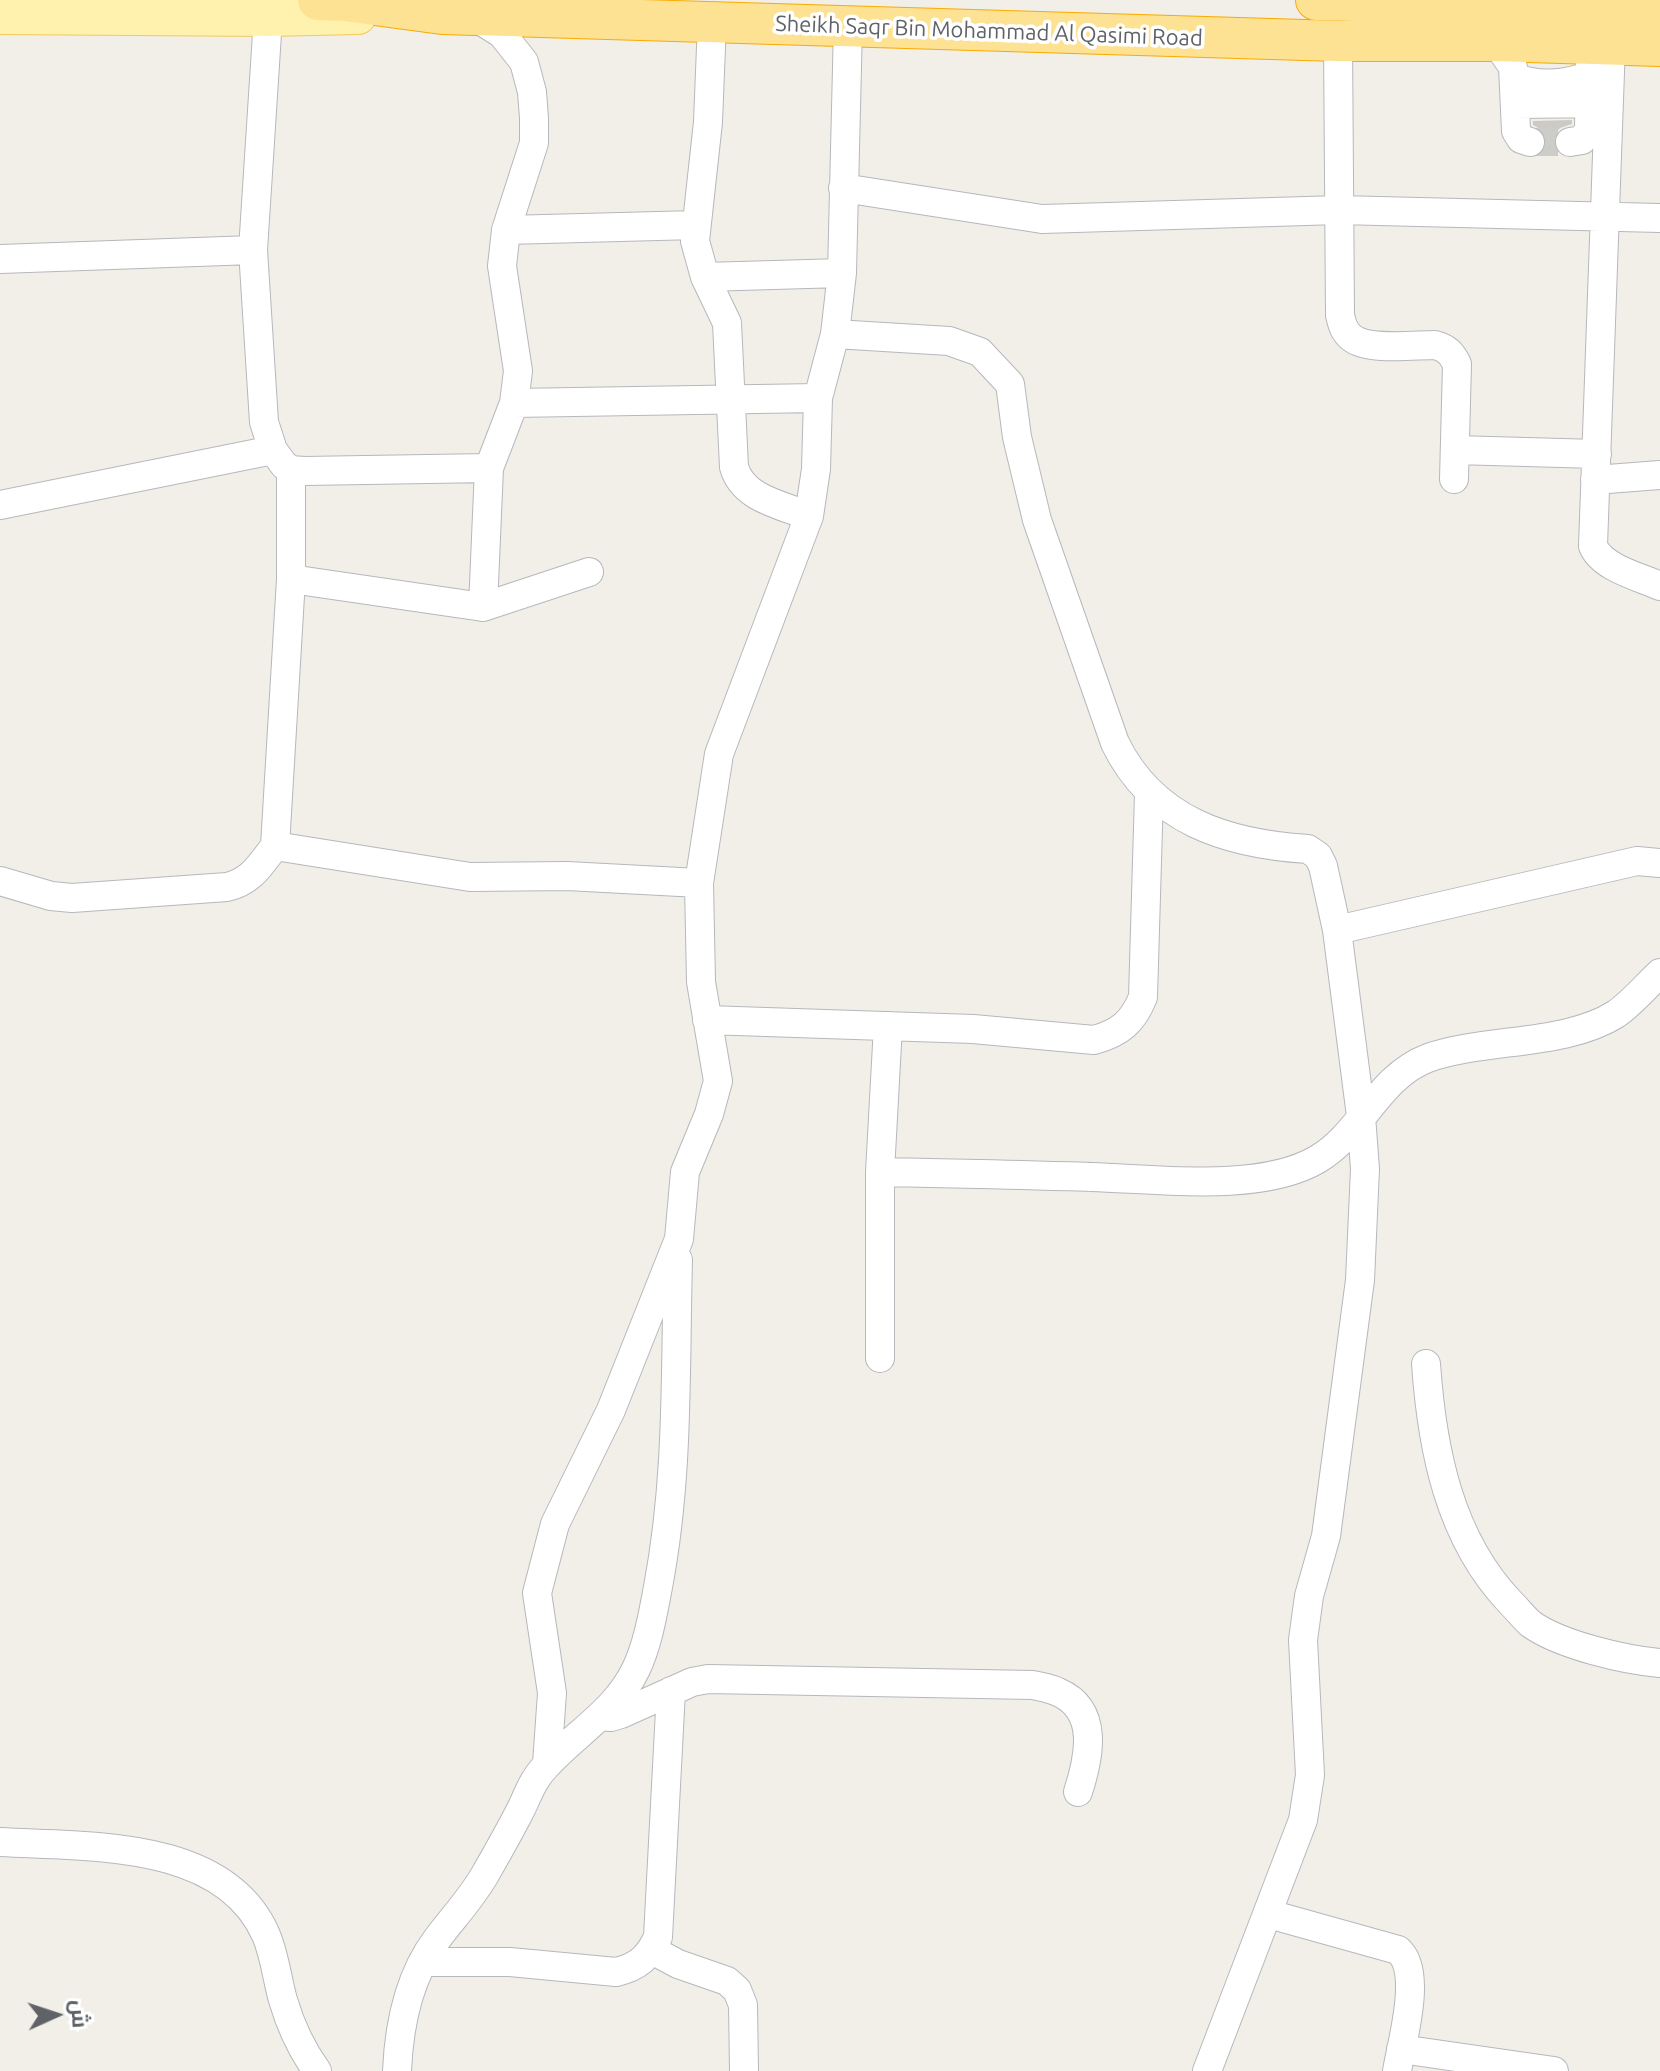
<!DOCTYPE html>
<html>
<head>
<meta charset="utf-8">
<style>
  body { margin:0 }
  #map { position:relative; width:1660px; height:2071px; overflow:hidden; background:#f1efe8; font-family:Ubuntu,Cairo,sans-serif }
  canvas { display:block }
  .north { position:absolute; left:16px; top:1975px; width:80px; height:80px; -webkit-text-stroke:6px #fff; paint-order:stroke; rotate:87deg; font-size:22px; font-weight:700; line-height:32px; text-align:center; color:#5f6368 }
  .north::after { content:''; display:block; margin:auto; width:28px; height:36px; background:#5f6368; clip-path:polygon(50% 0,100% 100%,50% 72%,0 100%) }
</style>
</head>
<body>
<div id="map">
<canvas width="1660" height="2071"></canvas>
<div class="north">ش</div>
</div>
<script>
const ctx = document.querySelector('canvas').getContext('2d');
ctx.lineJoin = 'round';
function fill(path, color) { ctx.fillStyle = color; ctx.fill(path, 'evenodd'); }
function strokePath(path, color, width, dash) { ctx.strokeStyle = color; ctx.lineWidth = width; ctx.lineCap = dash ? 'butt' : 'round'; ctx.setLineDash(dash || []); ctx.stroke(path); }
function write(font, color, halo, rows, align = 'center') {
  ctx.font = font + ' Ubuntu,sans-serif'; ctx.lineWidth = 7; ctx.setLineDash([]); ctx.textBaseline = 'middle'; ctx.strokeStyle = halo; ctx.fillStyle = color; for (const [text, x, y, turn = 0] of rows) {
    ctx.save(); ctx.translate(x, y); ctx.rotate((+turn || 0) * Math.PI / 180); ctx.textAlign = isNaN(turn) ? turn : align; if (halo) ctx.strokeText(text, 0, 0); ctx.fillText(text, 0, 0); ctx.restore();
  }
}
fill(new Path2D(`
  M1572,120V124L1560,128L1554,135L1553,144L1556,151H1544L1546,138L1542,130L1533,125V121Z`), '#cccac5');
strokePath(new Path2D(`
  M1530,142H1570`), '#ccccc8', 28, [28, 14]);
const minor = new Path2D(`
  M472,15L502,34L524,62L532,92L534,118V143L506,230L502,266L518,371L514,403L489,468L483,607
  M268,18L253,250L264,422L273,450L284,465L291,470L304,471L489,468
  M712,22L708,122L695,241L705,277L727,323L734,467C743,499 782,505 809,516
  M1338,41L1340,315C1342,324 1344,332 1352,338C1369,351 1414,345 1435,345C1447,348 1452,354 1457,364L1454,479
  M1495,41L1513,67L1516,131L1521,139L1530,142
  M1611,44L1593,546C1602,568 1640,577 1660,586
  M1515,77C1536,87 1568,85 1589,75
  M1515,104L1606,103
  M1570,142L1582,140L1589,130L1590,66L1593,57L1603,44
  M843,188L1042,219L1339,210L1660,218
  M506,230L696,225
  M0,259L253,250
  M705,277L842,273
  M835,334L949,341L980,352L1010,384L1017,437L1037,520L1115,743C1153,821 1227,844 1308,849L1318,856L1323,866L1337,930L1361,1116L1365,1169L1360,1280L1326,1536L1309,1596L1303,1640L1310,1775L1303,1820L1207,2071
  M514,403L818,398
  M1455,450L1597,454
  M1595,480L1660,475
  M0,505L273,450
  M291,579L483,607L589,572
  M275,846L291,579V470
  M0,881L51,896L72,898L227,887C252,881 260,865 275,846L470,877L567,876L699,883
  M1337,930L1637,861L1660,863
  M707,1020L973,1029L1094,1040C1120,1033 1133,1022 1143,997L1149,794
  M880,1172C951,1173 1021,1175 1092,1177C1157,1179 1261,1193 1318,1159C1362,1133 1378,1077 1428,1058C1485,1038 1566,1046 1616,1014C1632,1003 1646,986 1660,973
  M880,1358V1172L888,1026
  M1426,1364C1432,1449 1449,1538 1510,1602C1517,1609 1524,1618 1531,1624C1560,1645 1625,1660 1660,1663
  M601,1716L611,1717L621,1714L692,1682L708,1679L1033,1685C1041,1687 1050,1688 1058,1692C1100,1710 1089,1758 1078,1792
  M547,1764L552,1693L537,1593L555,1524L611,1410L679,1239L685,1172L709,1114L718,1081L701,982L699,883L719,754L809,516L816,469L818,398L835,334L842,273L848,26
  M0,1842C87,1847 224,1839 266,1935C275,1956 277,1979 283,2000C290,2024 302,2050 317,2071
  M1269,1914L1398,1950C1423,1971 1402,2041 1397,2071
  M652,1950L678,1964L727,1981L737,1990L743,2005L744,2071
  M423,1962H510L616,1972C638,1967 649,1957 658,1937L671,1691
  M1401,2049L1554,2071
  M397,2071C399,2025 409,1976 437,1939C454,1916 473,1897 487,1871C499,1850 511,1829 522,1807C529,1792 534,1778 546,1766C577,1732 616,1711 636,1669C648,1644 653,1613 658,1587C679,1476 675,1371 678,1260`);
const major = new Path2D(`
  M0,16L268,18L358,16`);
const highway = new Path2D(`
  M318,0L345,1L442,14L1338,41H1495L1660,46
  M1316,0L1660,9`);
strokePath(minor, '#b5b8bc', 30);
strokePath(major, '#f2c960', 38);
strokePath(highway, '#f9ab00', 42);
strokePath(minor, '#fff', 28);
strokePath(major, '#fff2af', 36);
strokePath(highway, '#fde293', 40);
write('22px', '#5f6368', '#fff', [
  ["Sheikh Saqr Bin Mohammad Al Qasimi Road",989,31,2]
]);
</script>
</body>
</html>
